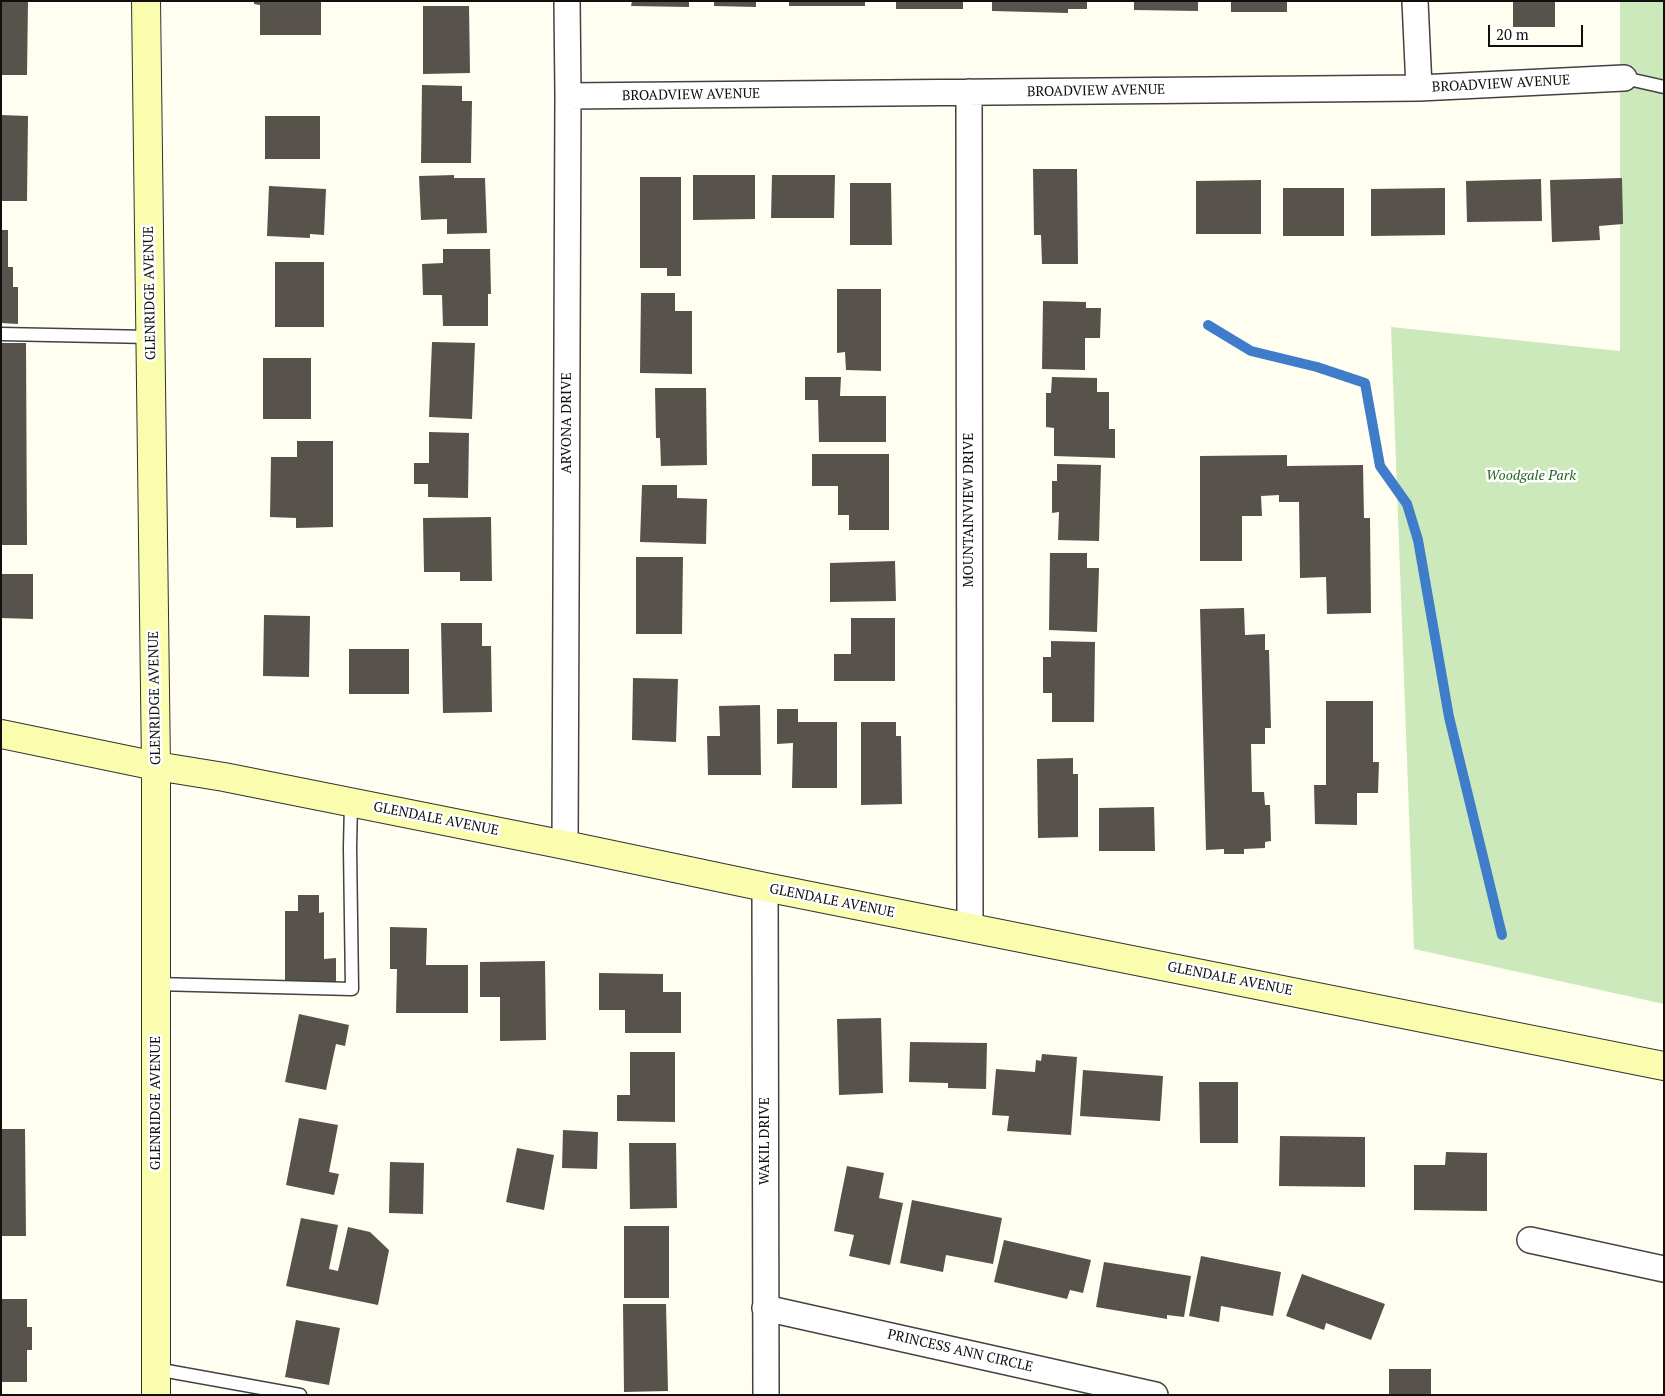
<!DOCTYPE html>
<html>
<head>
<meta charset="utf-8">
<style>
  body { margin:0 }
  #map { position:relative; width:1665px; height:1396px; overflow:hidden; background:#fffef1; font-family:"PT Serif",serif }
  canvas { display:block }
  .frame { position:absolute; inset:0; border:2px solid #0f0f0f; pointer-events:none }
  .scale { position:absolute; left:1488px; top:25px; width:95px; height:22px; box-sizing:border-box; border:2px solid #0f0f0f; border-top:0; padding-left:6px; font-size:15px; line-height:18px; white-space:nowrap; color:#0f0f0f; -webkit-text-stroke:4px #fff; paint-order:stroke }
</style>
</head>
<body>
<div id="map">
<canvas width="1665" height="1396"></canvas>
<div class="frame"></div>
<div class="scale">20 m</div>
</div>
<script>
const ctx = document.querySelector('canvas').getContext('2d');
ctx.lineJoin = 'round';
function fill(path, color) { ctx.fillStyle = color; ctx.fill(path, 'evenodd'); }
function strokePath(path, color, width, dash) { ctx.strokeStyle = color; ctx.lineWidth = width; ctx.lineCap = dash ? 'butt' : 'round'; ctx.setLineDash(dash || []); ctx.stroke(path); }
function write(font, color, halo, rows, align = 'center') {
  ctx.font = font + ' "PT Serif",serif'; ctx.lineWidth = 5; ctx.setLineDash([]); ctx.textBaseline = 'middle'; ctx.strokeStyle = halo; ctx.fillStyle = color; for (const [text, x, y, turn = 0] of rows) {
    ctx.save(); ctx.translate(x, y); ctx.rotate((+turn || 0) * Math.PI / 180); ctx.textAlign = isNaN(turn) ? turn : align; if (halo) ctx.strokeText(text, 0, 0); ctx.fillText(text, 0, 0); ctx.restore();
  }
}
fill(new Path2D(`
  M1620,1H1664V1004L1414,949L1391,327L1620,351Z`), '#cbe9bb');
strokePath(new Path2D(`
  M1208,325L1251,351L1317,367L1365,383L1380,466L1407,504L1418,540L1449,717L1502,935`), '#3f7cca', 10);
fill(new Path2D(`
  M1,1H28L27,75H1Z
  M254,1H321V35H260V5L254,4Z
  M632,1H689V7L631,6Z
  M714,1H756V7L714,6Z
  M789,1H865V6H789Z
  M896,1H963V9H896Z
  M992,1H1087V9H1068V13L992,11Z
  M1134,1H1198V11L1134,10Z
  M1231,1H1287V12H1231Z
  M1513,1H1555V27H1513Z
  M423,6H469L470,73L423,74Z
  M422,85L462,86V101H472L471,163H421Z
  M1,115L28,116L27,201H1Z
  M265,116H320V159H265Z
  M1033,169H1077L1078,264H1042L1041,235H1034Z
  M454,175V178H485L487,233L447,234V219L421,220L419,176Z
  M693,175H755V219L693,220Z
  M772,175H835L834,218H771Z
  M640,177H681V276H667V268H640Z
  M1622,178L1623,224L1599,226L1600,240L1552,242L1550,180Z
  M1541,179L1542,221L1467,222L1466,181Z
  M1261,180V234H1196V181Z
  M850,183H891L892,245H850Z
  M269,186L326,189L324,235L310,234V238L267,236Z
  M1283,188H1344V236H1283Z
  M1445,188V235L1371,236V189Z
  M1,230H8V267H13V287H18V324L1,323Z
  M443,249H490L491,294H488V326H443L442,295H423L422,264L443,263Z
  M275,262H324V327H275Z
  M837,289H881V371L846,370L845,352L837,353Z
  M641,293H675V311H692V374L640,373Z
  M1043,301L1086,302V308H1101L1100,338H1085V370L1042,369Z
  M432,342L475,343L472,419L429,417Z
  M1,343H26L27,545H1Z
  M263,358H311V419H263Z
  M805,377H841L840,396H886V442H819L818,400H805Z
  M1052,377L1097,378V392H1109V429H1115V458L1054,456V428L1046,427V393H1051Z
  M655,388H706L707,465L661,466L660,438H656Z
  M429,432L469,433L468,498L428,497V484H414V463H429Z
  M297,441H333V527L296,528V518L270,517L271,457H297Z
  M812,454H889V530H849V515H838V486H812Z
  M1287,455V466L1363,465L1364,518H1370L1371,613L1327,614L1326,577L1300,578L1299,502H1279V495L1261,496L1262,516H1242V561H1200V456Z
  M1057,464L1101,465L1099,541L1058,540L1059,512L1052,513V481H1057Z
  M642,485H677V498L707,499L706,544L640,542Z
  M491,517L492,581H460V572H424L423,518Z
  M1050,553H1087V568H1099L1097,632L1049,630Z
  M636,557H683L682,634H636Z
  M895,561L896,601L830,602V563Z
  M1,574H33V619L1,618Z
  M1244,608L1245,635L1265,634V650H1269L1271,728H1265V744H1251L1252,792H1264L1265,805H1270L1271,841L1265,842V848L1244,849V854H1224V849L1206,850L1200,609Z
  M264,615L310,616L309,677L263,676Z
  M851,618H895V681H834V654H851Z
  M441,623H482V646H491L492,712L443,713Z
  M1051,641L1095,642L1094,722H1052V693H1043V657H1051Z
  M349,649H409V694H349Z
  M633,678L678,679L676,742L632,740Z
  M1326,701H1373V762H1379L1378,793H1357V825L1315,824L1314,785H1326Z
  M760,705L761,775H708L707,736H720L719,706Z
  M777,709H798V722H837V788H792L793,743L777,744Z
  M861,722H896V736H901L902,804L861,805Z
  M1073,758V774H1078V837L1038,838L1037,759Z
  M1154,807L1155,851H1099V808Z
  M298,895H319V913L324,912V959L336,958V982L285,983V911H298Z
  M390,927L427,928L426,965H468V1013H396L397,969H390Z
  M545,961L546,1040L500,1041V997H480V962Z
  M599,973L663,974V992H681V1033H625V1010H599Z
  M299,1014L349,1025L345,1046L336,1044L326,1090L285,1082Z
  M881,1018L883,1093L839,1095L837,1019Z
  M910,1042L987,1043L986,1089L948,1088V1083L909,1082Z
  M630,1052H675V1122L617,1121V1095H630Z
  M1042,1054L1077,1057L1071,1135L1007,1131L1009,1116L992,1115L996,1069L1035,1072L1036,1060L1041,1061Z
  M1083,1070L1163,1076L1160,1121L1080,1116Z
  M1199,1082H1238V1143H1200Z
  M299,1118L338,1125L329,1172L339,1174L334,1195L286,1185Z
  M1,1129H25L26,1236H1Z
  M563,1130L598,1132L597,1169L562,1168Z
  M1280,1136L1365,1137V1187L1279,1186Z
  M629,1143H676L677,1208L630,1209Z
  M517,1148L554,1155L544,1210L506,1202Z
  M1446,1152L1487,1153V1211L1414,1210V1165H1445Z
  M390,1162L424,1163L423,1214L389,1213Z
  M847,1166L884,1173L879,1198L903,1203L890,1265L849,1256L854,1235L834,1231Z
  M912,1200L1002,1218L993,1264L946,1255L943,1272L900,1263Z
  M301,1218L338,1225L329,1269L338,1271L348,1227L370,1232L389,1250L378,1305L286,1286Z
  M624,1226H669V1298H624Z
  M1004,1240L1091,1260L1083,1293L1070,1290L1067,1299L994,1282Z
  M1201,1256L1281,1272L1273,1316L1221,1306L1219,1322L1189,1316Z
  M1104,1262L1191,1276L1184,1317L1167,1315V1319L1096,1307Z
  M1302,1274L1385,1304L1371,1340L1326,1323L1324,1330L1286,1316Z
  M1,1299H27V1327H32V1350H27V1382H1Z
  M623,1304H666L668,1391L624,1392Z
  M296,1320L340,1328L329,1385L285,1377Z
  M1389,1369H1431V1395H1389Z`), '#57524b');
const lane = new Path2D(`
  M1624,78L1664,87
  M1,334L150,337
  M156,984L352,989L350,848L351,803
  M156,1369L300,1395`);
const street = new Path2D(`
  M1415,1L1419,88
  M969,92L970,927
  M568,96L1419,88L1624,78
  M565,845L568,96L567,1
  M765,887L766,1395
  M1530,1240L1664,1269
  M765,1308L1155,1395`);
const secondary = new Path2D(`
  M146,1L156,766V1395
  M1,734L156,766L224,777L565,845L765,887L1664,1066`);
strokePath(lane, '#424242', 15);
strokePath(street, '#424242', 28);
strokePath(secondary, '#313131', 30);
strokePath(lane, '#fff', 12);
strokePath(street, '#fff', 25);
strokePath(secondary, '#f9fdad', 28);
write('14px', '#0f0f0f', '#fff', [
  ["BROADVIEW AVENUE",1501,84,-3],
  ["BROADVIEW AVENUE",1096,91,-1],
  ["BROADVIEW AVENUE",691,95,-1],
  ["GLENRIDGE AVENUE",150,293,-91],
  ["ARVONA DRIVE",567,423,-90],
  ["MOUNTAINVIEW DRIVE",969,510,-90],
  ["GLENRIDGE AVENUE",155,698,-91],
  ["GLENDALE AVENUE",436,819,11],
  ["GLENDALE AVENUE",832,901,11],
  ["GLENDALE AVENUE",1230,979,11],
  ["GLENRIDGE AVENUE",156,1103,-90],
  ["WAKIL DRIVE",765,1141,-90],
  ["PRINCESS ANN CIRCLE",960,1351,13]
]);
write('italic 14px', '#236520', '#fff', [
  ["Woodgale Park",1531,476]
]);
</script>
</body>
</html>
